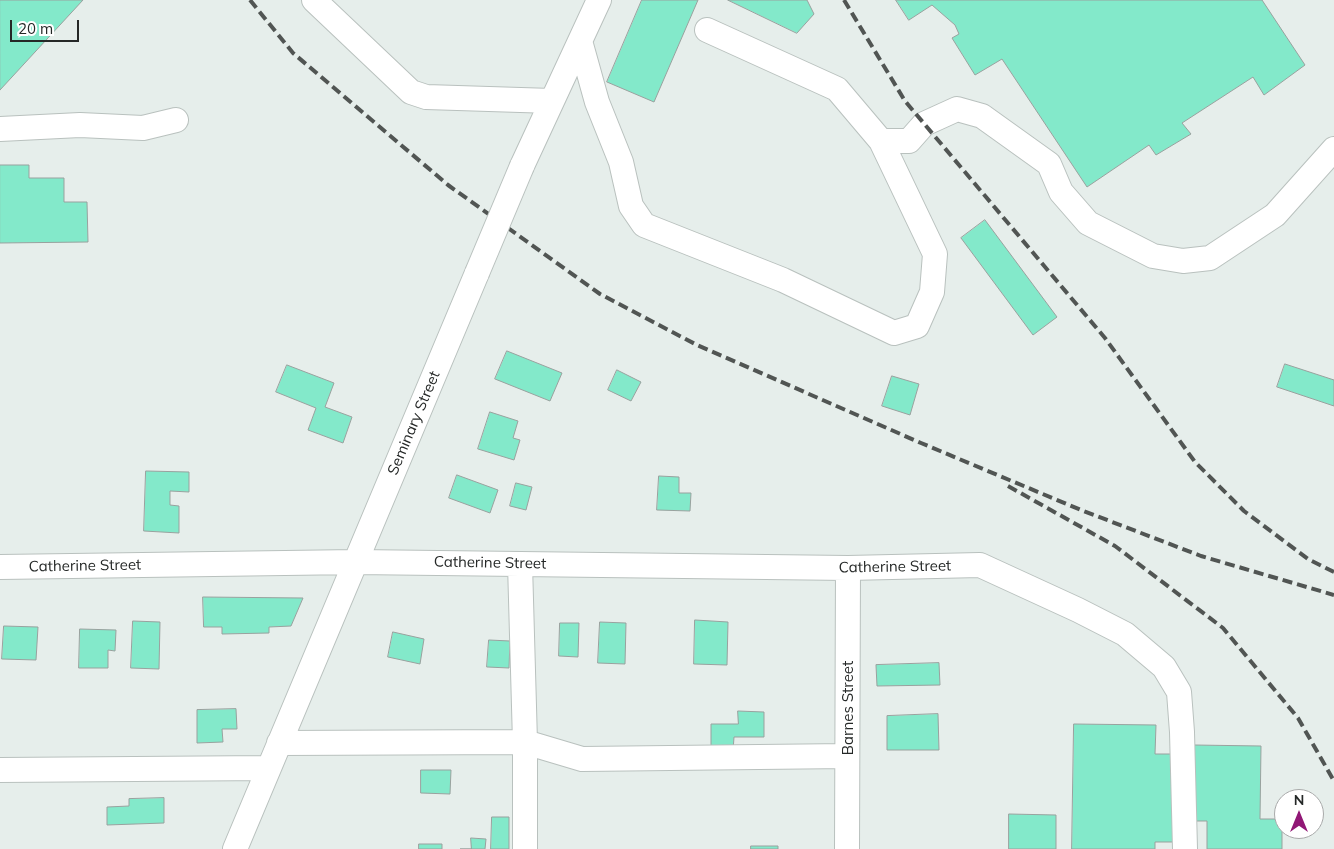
<!DOCTYPE html>
<html>
<head>
<meta charset="utf-8">
<style>
  body { margin:0 }
  #map { position:relative; width:1334px; height:849px; overflow:hidden; background:#e6eeeb; font-family:Mulish,sans-serif }
  canvas { display:block }
  .north { position:absolute; left:1274px; top:789px; width:50px; height:50px; box-sizing:border-box; background:#fff; border:1px solid #a8a9a9; border-radius:50%; rotate:0deg; font-size:14px; font-weight:700; line-height:20px; text-align:center; color:#252827 }
  .north::after { content:''; display:block; margin:auto; width:18px; height:22px; background:#911876; clip-path:polygon(50% 0,100% 100%,50% 72%,0 100%) }
  .scale { position:absolute; left:10px; top:20px; width:69px; height:22px; box-sizing:border-box; border:2px solid #252827; border-top:0; padding-left:6px; font-size:15px; line-height:18px; white-space:nowrap; color:#252827; -webkit-text-stroke:4px #fff; paint-order:stroke }
</style>
</head>
<body>
<div id="map">
<canvas width="1334" height="849"></canvas>
<div class="north">N</div>
<div class="scale">20 m</div>
</div>
<script>
const ctx = document.querySelector('canvas').getContext('2d');
ctx.lineJoin = 'round';
function fill(path, color) { ctx.fillStyle = color; ctx.fill(path, 'evenodd'); }
function strokePath(path, color, width, dash) { ctx.strokeStyle = color; ctx.lineWidth = width; ctx.lineCap = dash ? 'butt' : 'round'; ctx.setLineDash(dash || []); ctx.stroke(path); }
function write(font, color, halo, rows, align = 'center') {
  ctx.font = font + ' Mulish,sans-serif'; ctx.lineWidth = 4; ctx.setLineDash([]); ctx.textBaseline = 'middle'; ctx.strokeStyle = halo; ctx.fillStyle = color; for (const [text, x, y, turn = 0] of rows) {
    ctx.save(); ctx.translate(x, y); ctx.rotate((+turn || 0) * Math.PI / 180); ctx.textAlign = isNaN(turn) ? turn : align; if (halo) ctx.strokeText(text, 0, 0); ctx.fillText(text, 0, 0); ctx.restore();
  }
}
const building = new Path2D(`
  M0,0H83L0,90Z
  M642,0H698L654,102L607,82Z
  M728,0H807L814,14L797,33Z
  M896,0H1262L1305,65L1264,95L1253,77L1182,123L1191,134L1156,155L1149,145L1087,187L1002,59L975,75L952,38L959,34L955,25L932,5L909,20Z
  M0,165H29V178H64V202H87L88,242L0,243Z
  M985,220L1057,317L1033,335L961,238Z
  M507,351L562,373L550,401L495,379Z
  M1285,364L1334,380V406L1277,387Z
  M287,365L334,383L325,407L352,417L343,443L308,430L316,408L276,392Z
  M617,370L641,382L631,401L608,390Z
  M892,376L919,384L910,415L882,406Z
  M490,412L518,421L513,438L520,440L514,460L478,449Z
  M146,471L189,472V492L170,491V505L179,506V533L144,531Z
  M457,475L498,490L490,513L449,498Z
  M659,476L679,477V493H691L690,511L657,510Z
  M516,483L532,487L526,510L510,506Z
  M203,597L303,598L291,626L269,627V633L222,634V627H204Z
  M695,620L728,622L727,665L694,664Z
  M133,621L160,622L159,669L131,668Z
  M600,622L626,623L625,664L598,663Z
  M560,623H579L578,657L559,656Z
  M4,626L38,627L36,660L2,659Z
  M80,629L116,630L115,651L108,650V668H79Z
  M393,632L424,639L420,664L388,657Z
  M489,640L510,641L509,668L487,667Z
  M939,663L940,685L877,686L876,665Z
  M236,709L237,729H222L223,742L197,743V710Z
  M738,711L764,712V737H734L733,751H711V724H738Z
  M938,714L939,750H887V716Z
  M1074,724L1156,725L1155,754H1176L1175,842H1155V849H1072Z
  M1194,745L1261,746L1260,819H1282V849H1207V821H1193Z
  M421,770H451L450,794L421,793Z
  M164,798V823L107,825V807L129,806V799Z
  M1009,814L1056,815V849H1009Z
  M492,817H509V849H491Z
  M471,838L486,839L485,849H460H471Z
  M419,844H442V849H419Z
  M751,846H778V849H751Z`);
fill(building, '#83e9ca');
strokePath(building, '#99a19e', 1);
const minor = new Path2D(`
  M314,0L411,92L426,97L552,101
  M707,30L837,89L881,141H909L924,124L957,109L982,116L1049,164L1061,192L1088,223L1153,256L1183,261L1210,258L1275,215L1334,149
  M580,41L597,102L621,162L631,206L644,225L783,280L894,333L917,326L932,292L935,254L881,141
  M0,129L80,125L143,128L176,120
  M522,166L599,0
  M520,564L525,742V849
  M0,567L356,562L848,568L980,565L1078,610L1125,634L1164,667L1179,692L1182,732L1185,849
  M279,743L525,742L582,759L847,756
  M0,770L269,768
  M235,849L477,273
  M847,849L848,568`);
strokePath(minor, '#b9c1be', 26);
strokePath(minor, '#fff', 24);
strokePath(new Path2D(`
  M250,0L293,53L448,185L600,294L697,345L921,443L1081,510L1201,556L1334,595
  M844,0L905,101L1105,338L1195,462L1244,511L1308,559L1334,572
  M1008,486L1115,546L1223,628L1298,718L1334,781`), '#515553', 4, [10, 5]);
const minorBridge = new Path2D(`
  M477,273L522,166`);
strokePath(minorBridge, '#b9c1be', 26, []);
strokePath(minorBridge, '#fff', 24);
write('15px', '#252827', '#fff', [
  ["Seminary Street",414,423,-67],
  ["Catherine Street",490,563,1],
  ["Catherine Street",85,566,-1],
  ["Catherine Street",895,567,-1],
  ["Barnes Street",848,708,-90]
]);
</script>
</body>
</html>
